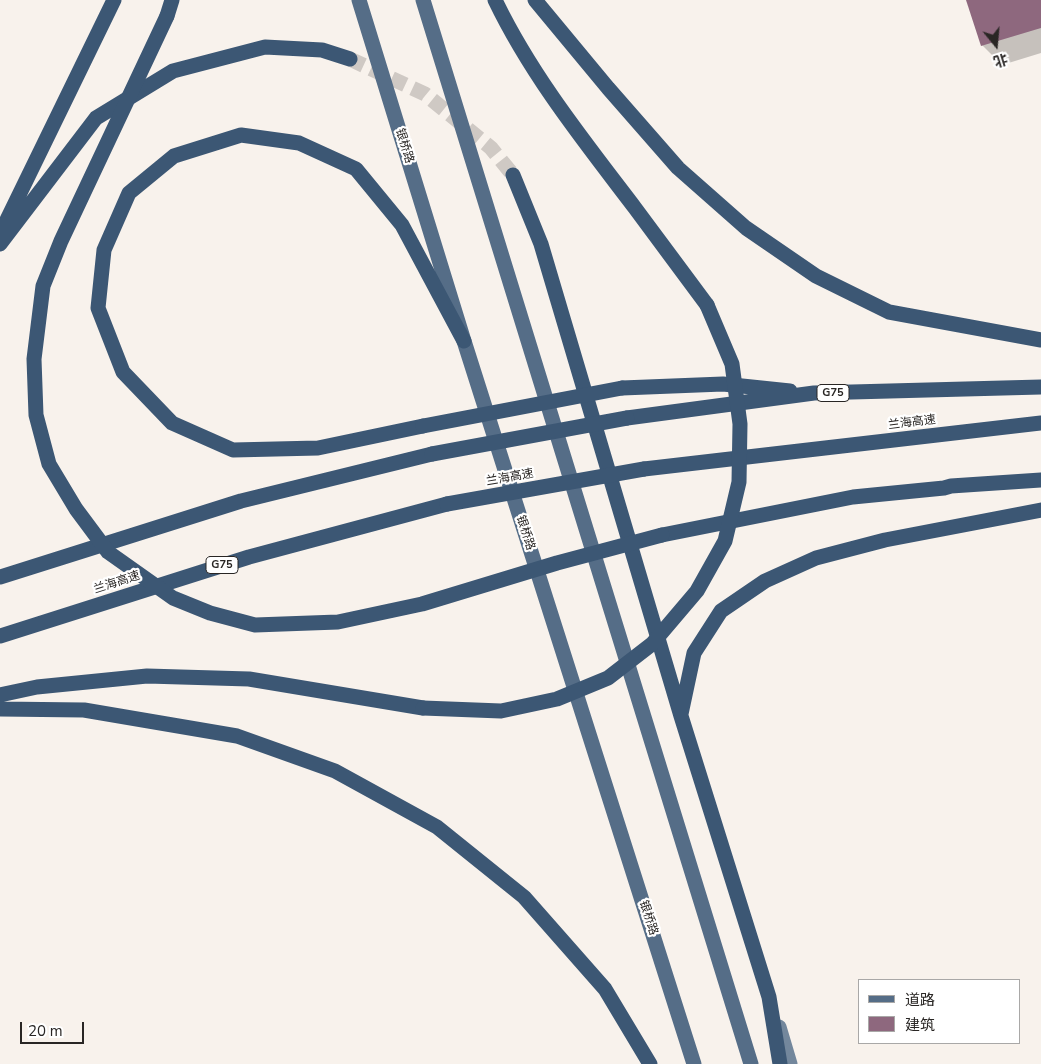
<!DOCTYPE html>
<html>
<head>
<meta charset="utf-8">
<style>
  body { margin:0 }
  #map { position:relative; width:1041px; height:1064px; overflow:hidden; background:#f8f2ec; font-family:"Nunito Sans","Noto Sans SC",sans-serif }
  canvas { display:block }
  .legend { position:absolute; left:858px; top:979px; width:162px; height:65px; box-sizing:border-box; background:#fff; border:1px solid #a9a8a7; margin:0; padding:6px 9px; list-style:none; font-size:15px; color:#292624 }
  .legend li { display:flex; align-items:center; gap:10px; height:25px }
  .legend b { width:25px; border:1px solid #a9a8a7 }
  .north { position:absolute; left:971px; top:20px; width:50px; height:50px; -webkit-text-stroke:4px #fff; paint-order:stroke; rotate:163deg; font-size:14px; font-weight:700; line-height:20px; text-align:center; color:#292624 }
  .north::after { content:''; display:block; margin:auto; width:18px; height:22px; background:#292624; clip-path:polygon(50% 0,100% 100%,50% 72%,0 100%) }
  .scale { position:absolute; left:20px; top:1022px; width:64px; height:22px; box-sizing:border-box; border:2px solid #292624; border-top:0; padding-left:6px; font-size:15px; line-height:18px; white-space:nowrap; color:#292624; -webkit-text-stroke:4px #fff; paint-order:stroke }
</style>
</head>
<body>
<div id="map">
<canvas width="1041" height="1064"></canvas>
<ul class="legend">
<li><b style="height:6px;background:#556d87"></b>道路</li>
<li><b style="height:14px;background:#8e687e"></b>建筑</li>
</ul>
<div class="north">北</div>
<div class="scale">20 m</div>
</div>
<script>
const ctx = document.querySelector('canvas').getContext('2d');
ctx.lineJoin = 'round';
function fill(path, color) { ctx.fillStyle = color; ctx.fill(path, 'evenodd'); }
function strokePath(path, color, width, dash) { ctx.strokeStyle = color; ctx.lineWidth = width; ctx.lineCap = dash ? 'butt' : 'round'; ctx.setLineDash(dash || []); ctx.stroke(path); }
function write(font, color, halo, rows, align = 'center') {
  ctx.font = font + ' "Nunito Sans","Noto Sans SC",sans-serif'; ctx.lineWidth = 4.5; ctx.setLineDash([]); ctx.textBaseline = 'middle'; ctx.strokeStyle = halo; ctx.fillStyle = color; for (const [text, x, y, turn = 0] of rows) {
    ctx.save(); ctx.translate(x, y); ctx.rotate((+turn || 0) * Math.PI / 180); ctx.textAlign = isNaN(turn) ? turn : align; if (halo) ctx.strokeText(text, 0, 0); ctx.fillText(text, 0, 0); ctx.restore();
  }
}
fill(new Path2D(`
  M967,0H1041V53L1002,65L982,45Z`), '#0003');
fill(new Path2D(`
  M966,0H1041V28L981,46Z`), '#8e687e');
strokePath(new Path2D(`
  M350,59L425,94L491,148L513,175`), '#cfc9c4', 15, [15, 8]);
strokePath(new Path2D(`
  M779,1027L790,1064`), '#73879c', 15);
strokePath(new Path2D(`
  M359,0L464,341L694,1064
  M423,0L751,1064`), '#556d87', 15);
strokePath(new Path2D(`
  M495,0C531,75 584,141 635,208C659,240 683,273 707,305
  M535,0L608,88L678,168L746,228L816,276L889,312L1041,340
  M167,16L172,0
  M513,175L541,244L681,716L769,997L780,1064
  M1,232L114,0
  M0,244L96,118L173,71L265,47L322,50L350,59
  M622,388L723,384L790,391
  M627,418L814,393L1041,387
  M423,426L318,448L233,450L172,423L123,372L98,308L104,250L129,193L174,156L241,135L299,143L356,169L402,225L464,341
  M644,469L1041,423
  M662,535L853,497L944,488L951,486L1041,480
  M0,577L241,501L432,454
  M0,636L249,557L447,504
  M0,695L37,687L147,676L249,679L423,708
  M0,709L84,710L237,736L335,771L437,827L524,897L605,989L650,1064
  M681,714L694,653L721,611L765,581L816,558L885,540L1041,510`), '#3c5774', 15);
strokePath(new Path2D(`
  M167,16L61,241L43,286L34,359L36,415L49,464L76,509L108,552L173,598L210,613L255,625L338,622L422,604L557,563L662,535
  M423,426L622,388
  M432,454L627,418
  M447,504L644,469
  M423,708L501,711L557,699L608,678L652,644L697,591L725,541L739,482L740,424L732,364L707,305`), '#3c5774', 15);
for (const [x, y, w] of [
  [833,393,32],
  [222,565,32]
]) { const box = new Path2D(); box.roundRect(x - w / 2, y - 8.5, w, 17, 4); ctx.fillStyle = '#fff'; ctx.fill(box); strokePath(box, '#292624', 1); }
write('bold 11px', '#292624', null, [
  ["G75",833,393],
  ["G75",222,565]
]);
write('12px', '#292624', '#fff', [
  ["银桥路",404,146,73],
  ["兰海高速",912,423,-7],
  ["兰海高速",510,478,-10],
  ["银桥路",525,533,72],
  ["兰海高速",117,583,-18],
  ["银桥路",648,918,72]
]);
</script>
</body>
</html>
